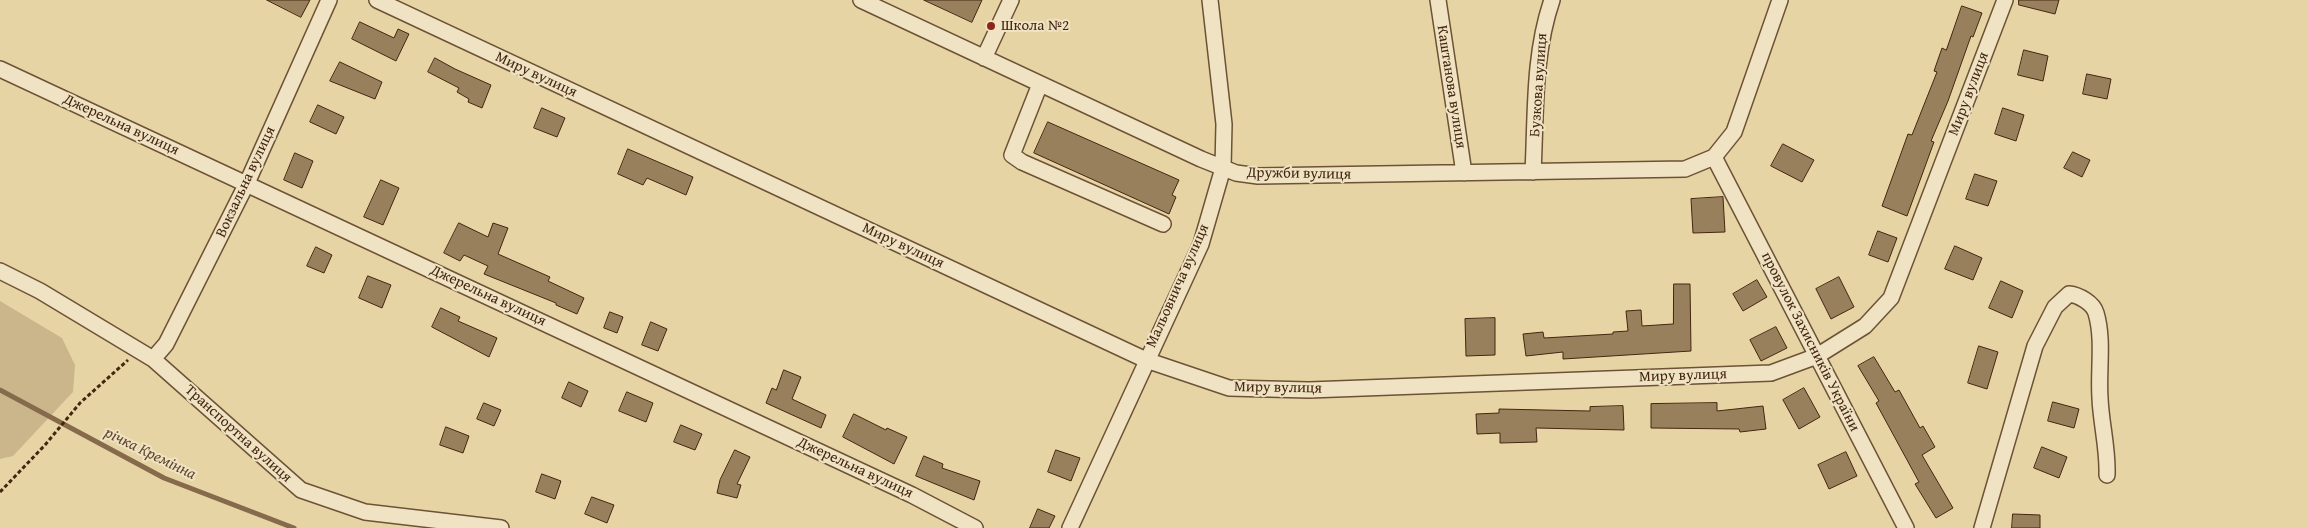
<!DOCTYPE html>
<html>
<head>
<meta charset="utf-8">
<style>
  body { margin:0 }
  canvas { display:block; background:#e7d4a4 }
</style>
</head>
<body>
<canvas width="2307" height="528"></canvas>
<script>
const ctx = document.querySelector('canvas').getContext('2d');
ctx.lineJoin = 'round';
function fill(path, color) { ctx.fillStyle = color; ctx.fill(path, 'evenodd'); }
function strokePath(path, color, width, dash) { ctx.strokeStyle = color; ctx.lineWidth = width; ctx.lineCap = dash ? 'butt' : 'round'; ctx.setLineDash(dash || []); ctx.stroke(path); }
function write(font, color, halo, rows, align = 'center') {
  ctx.font = font + ' "Gentium Book Plus",serif'; ctx.lineWidth = 4; ctx.setLineDash([]); ctx.textBaseline = 'middle'; ctx.strokeStyle = halo; ctx.fillStyle = color; for (const [text, x, y, turn = 0] of rows) {
    ctx.save(); ctx.translate(x, y); ctx.rotate((+turn || 0) * Math.PI / 180); ctx.textAlign = isNaN(turn) ? turn : align; if (halo) ctx.strokeText(text, 0, 0); ctx.fillText(text, 0, 0); ctx.restore();
  }
}
fill(new Path2D(`
  M0,301L62,338L75,365L73,392L13,456L0,459Z`), '#cbb68b');
strokePath(new Path2D(`
  M0,390L164,478L294,528`), '#856b4b', 5);
const building = new Path2D(`
  M267,0H310L301,17Z
  M924,0H982L972,22Z
  M2019,0H2059L2055,14L2019,5Z
  M1962,6L1982,13L1973,37L1971,36L1948,101L1931,141L1934,142L1907,216L1882,206L1908,134L1912,135L1937,72L1934,71L1942,48L1946,50Z
  M360,22L394,38L398,29L409,34L396,61L352,39Z
  M2024,50L2048,56L2043,81L2018,75Z
  M435,58L455,69L491,85L482,108L468,102L469,99L457,92L459,88L428,72Z
  M340,62L382,82L375,99L330,81Z
  M2087,74L2111,79L2107,99L2083,94Z
  M318,105L344,117L336,134L310,122Z
  M542,108L565,118L557,137L534,128Z
  M2003,108L2024,115L2016,141L1995,134Z
  M1048,122L1179,180L1172,195L1176,197L1169,214L1034,153Z
  M1783,144L1814,160L1802,182L1771,166Z
  M628,149L693,177L686,195L647,178L643,185L618,174Z
  M2073,152L2090,160L2082,177L2064,168Z
  M295,153L313,161L302,188L284,180Z
  M1975,174L1997,181L1988,206L1966,199Z
  M381,180L399,188L383,225L364,217Z
  M1723,197L1725,232L1693,233L1691,199Z
  M459,223L488,237L493,223L508,228L498,254L550,277L548,281L584,298L577,314L556,305V303L484,274L488,266L464,255L460,261L444,253Z
  M1878,231L1897,238L1888,262L1869,255Z
  M1955,246L1982,258L1973,280L1945,269Z
  M316,247L332,255L324,273L307,266Z
  M368,276L391,285L382,308L359,298Z
  M1839,277L1854,307L1831,319L1816,289Z
  M1757,280L1767,297L1743,311L1733,294Z
  M2001,281L2023,291L2012,318L1989,308Z
  M1674,284H1690L1691,351L1563,359V352L1526,356L1523,334L1543,332L1544,338L1613,334V332L1628,331L1626,311L1641,310L1642,326L1673,324Z
  M441,308L460,317L458,321L497,338L489,357L432,327Z
  M610,312L623,317L617,333L604,328Z
  M1495,318V355L1466,356L1465,319Z
  M651,322L667,329L658,351L642,345Z
  M1776,327L1787,348L1761,361L1750,340Z
  M1979,346L1998,352L1987,389L1968,383Z
  M1874,357L1895,392L1899,390L1920,428L1923,426L1935,447L1922,455L1953,508L1936,518L1915,484L1919,482L1876,403L1879,401L1858,366Z
  M784,370L801,377L792,399L826,415L821,428L766,403L772,388L776,390Z
  M569,382L588,391L581,407L562,398Z
  M1804,388L1820,417L1799,429L1783,400Z
  M627,392L653,403L646,422L619,411Z
  M2053,402L2079,409L2074,428L2048,421Z
  M484,403L501,410L494,426L477,419Z
  M1717,403V411L1763,406L1766,429L1740,432L1739,429L1651,428V404Z
  M1623,406L1624,430L1536,428L1537,442L1500,443V433L1477,434L1476,414L1499,413V409L1590,411V407Z
  M854,414L886,430L887,428L907,437L894,464L843,437Z
  M681,425L702,434L695,450L674,442Z
  M446,427L469,436L463,453L440,445Z
  M2042,447L2067,457L2059,478L2034,468Z
  M735,450L750,457L737,484L741,485L737,498L717,493L720,480Z
  M1056,450L1080,458L1071,481L1048,472Z
  M1846,452L1857,476L1829,489L1818,465Z
  M924,456L943,464L942,468L980,481L974,500L916,476Z
  M542,474L561,481L555,499L536,492Z
  M592,497L614,505L607,523L585,514Z
  M1038,509L1055,516L1049,528H1030Z
  M2013,514L2040,515V528H2012Z`);
fill(building, '#99805d');
strokePath(building, '#442610', 1);
const minor = new Path2D(`
  M377,0L1146,360L1229,388L1309,390L1771,373L1817,356L1865,326L1891,298L2005,0
  M861,0L1201,159L1236,173L1258,176L1685,169L1714,157L1734,132L1780,0
  M1438,0L1464,173
  M984,58L1011,0
  M0,69L912,495L975,528
  M1040,84L1012,155L1022,162L1163,224
  M1714,157L1906,528
  M1533,172C1536,115 1533,55 1552,0
  M0,271L40,291L153,359L301,490L365,512L501,528
  M153,359L166,344L247,183L329,0
  M1070,528L1201,244L1223,168L1224,124L1210,0
  M1982,528L2035,346L2055,307L2069,294C2079,295 2093,303 2096,313C2104,340 2098,370 2100,398C2101,424 2108,448 2107,475`);
strokePath(minor, '#6d5235', 18);
strokePath(new Path2D(`
  M0,492L45,445L80,403L128,360`), '#442610', 3, [4, 2.5]);
strokePath(minor, '#efe3c4', 15);
for (const [x, y, r, color] of [
  [991,26,5,"#8f2418"]
]) { const dot = new Path2D(); dot.arc(x, y, r, 0, 2 * Math.PI); ctx.fillStyle = color; ctx.fill(dot); strokePath(dot, '#efe3c4', 2); }
write('15px', '#442610', '#efe3c4', [
  ["Школа №2",1001,26]
], 'left');
write('15px', '#442610', '#efe3c4', [
  ["Миру вулиця",536,75,25],
  ["Бузкова вулиця",1539,85,-86],
  ["Каштанова вулиця",1451,87,81],
  ["Миру вулиця",1969,94,-69],
  ["Джерельна вулиця",121,125,25],
  ["Дружби вулиця",1299,174,1],
  ["Вокзальна вулиця",246,182,-65],
  ["Миру вулиця",903,246,25],
  ["Мальовнича вулиця",1178,286,-66],
  ["Джерельна вулиця",488,296,25],
  ["провулок Захисників України",1810,342,63],
  ["Миру вулиця",1683,376,-2],
  ["Миру вулиця",1278,388,1],
  ["Транспортна вулиця",238,434,42],
  ["Джерельна вулиця",855,468,25]
]);
write('italic 16px', '#64482d', '#efe3c4', [
  ["річка Кремінна",150,454,26]
]);
</script>
</body>
</html>
